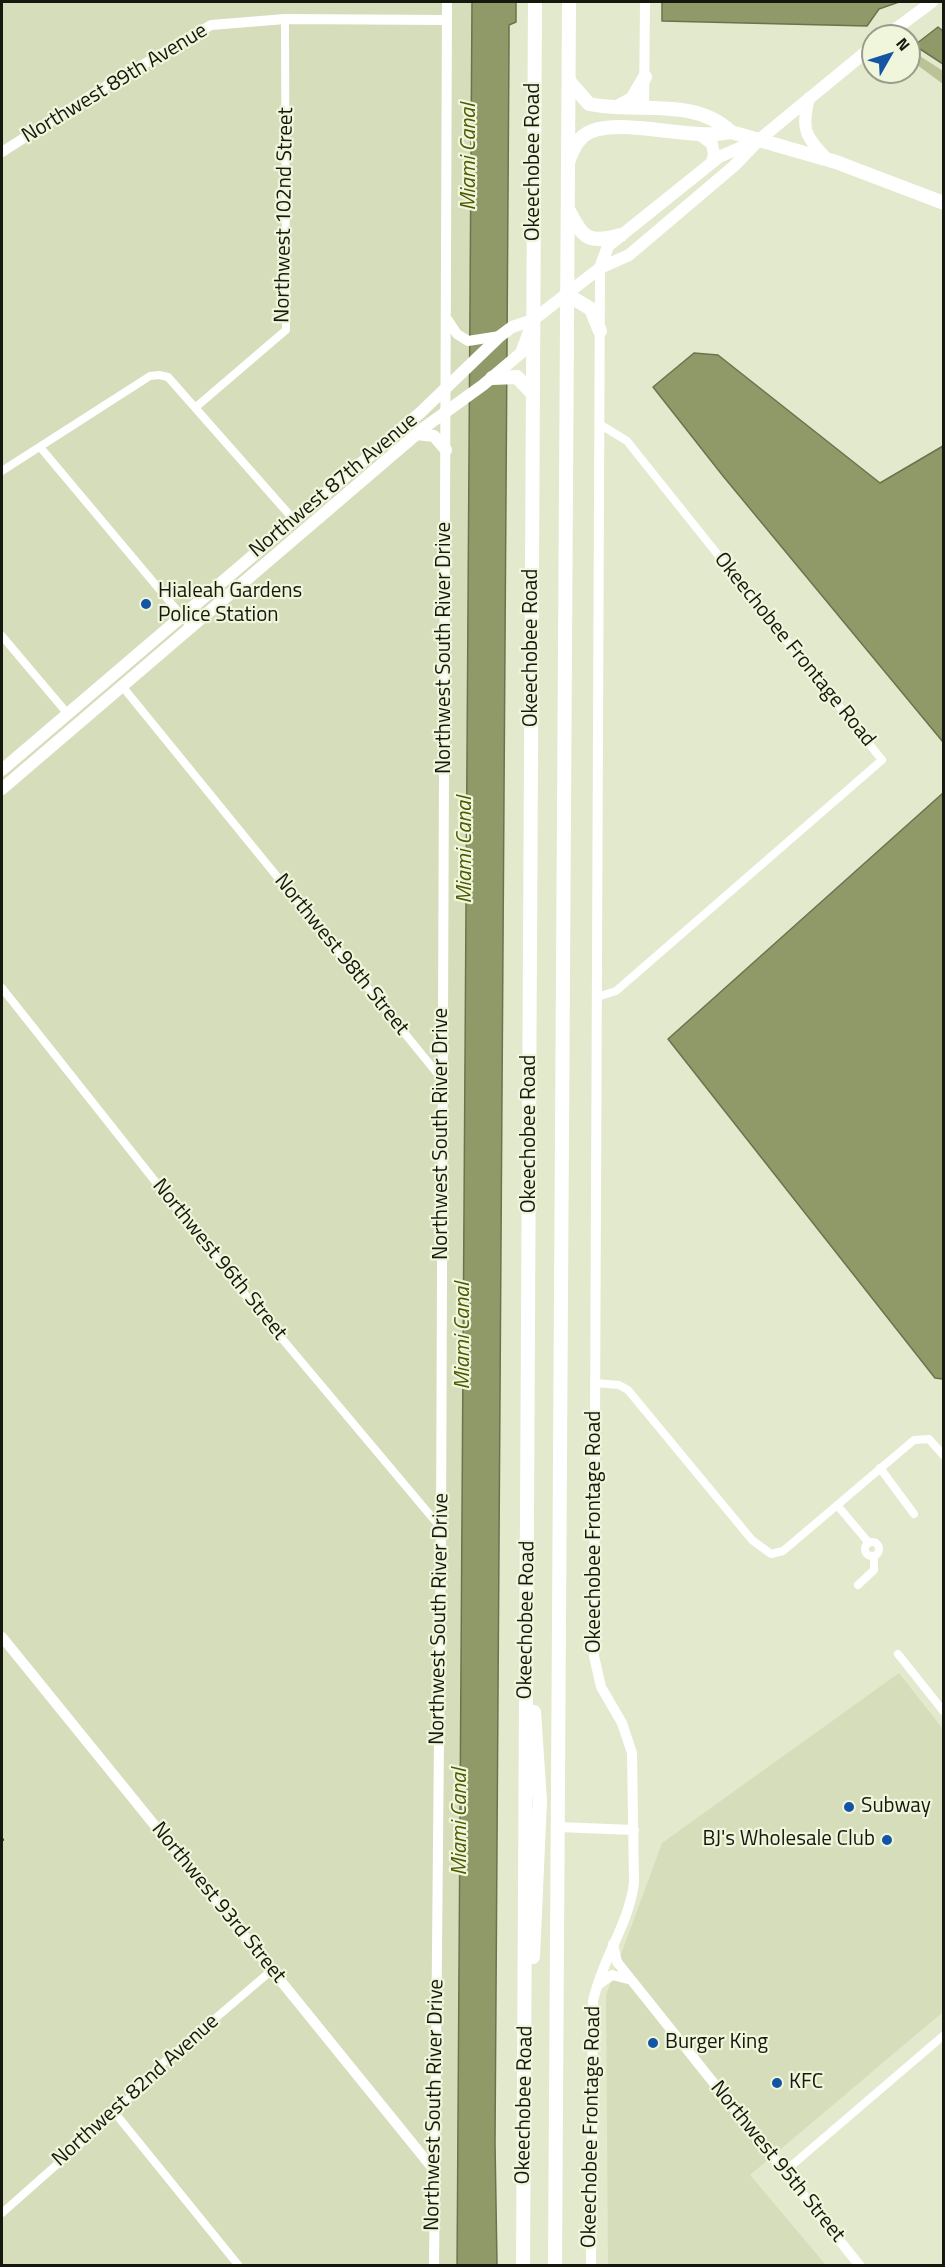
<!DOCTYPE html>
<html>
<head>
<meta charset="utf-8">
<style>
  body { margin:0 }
  #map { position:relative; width:945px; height:2267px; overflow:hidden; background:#e3e9cd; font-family:"Titillium Web",sans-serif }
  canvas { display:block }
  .frame { position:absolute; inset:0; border:3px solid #16180e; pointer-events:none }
  .north { position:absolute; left:861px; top:24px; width:60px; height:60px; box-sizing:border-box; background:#f0f6db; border:2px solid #999d89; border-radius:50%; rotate:51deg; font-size:16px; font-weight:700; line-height:24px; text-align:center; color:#16180e }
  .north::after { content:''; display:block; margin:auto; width:21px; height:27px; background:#1454a5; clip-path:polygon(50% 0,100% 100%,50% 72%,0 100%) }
</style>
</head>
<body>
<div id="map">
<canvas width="945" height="2267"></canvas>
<div class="frame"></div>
<div class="north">N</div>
</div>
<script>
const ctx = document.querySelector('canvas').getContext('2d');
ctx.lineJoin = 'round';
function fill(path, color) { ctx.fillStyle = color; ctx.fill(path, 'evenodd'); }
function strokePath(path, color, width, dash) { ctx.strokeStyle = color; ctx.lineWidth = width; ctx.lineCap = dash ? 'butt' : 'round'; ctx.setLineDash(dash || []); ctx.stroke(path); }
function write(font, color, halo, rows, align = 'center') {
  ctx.font = font + ' "Titillium Web",sans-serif'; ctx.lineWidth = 4.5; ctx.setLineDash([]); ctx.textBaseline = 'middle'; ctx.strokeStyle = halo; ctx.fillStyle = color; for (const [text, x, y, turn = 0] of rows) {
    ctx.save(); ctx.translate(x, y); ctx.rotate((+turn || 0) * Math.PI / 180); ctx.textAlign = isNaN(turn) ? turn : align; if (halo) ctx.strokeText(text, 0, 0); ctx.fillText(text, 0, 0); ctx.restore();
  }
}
fill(new Path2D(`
  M2,2H472L456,2265L2,2266Z
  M899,1673L943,1729V2012L750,2175L826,2265H608L606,1995L662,1843Z`), '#d6ddbb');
fill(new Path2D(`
  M909,49L943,71V84L909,59Z`), '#bac296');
const water = new Path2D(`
  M472,2H516V22L509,25V44L495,2142L497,2265L457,2266Z
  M662,2H899L879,9L867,26L662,21Z
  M938,27L943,31V64L917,47L916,44Z
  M694,353L718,355L880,483L943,446V742L723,476L653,387Z
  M943,793L944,1379H943L935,1378L668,1039Z`);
fill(water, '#909a68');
strokePath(water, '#6b734d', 1.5);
strokePath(new Path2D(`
  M196,407L286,330L285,19
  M40,447L191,627
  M2,471L150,376L159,375L168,377L294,520
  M2,636L67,713
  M122,686L441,1078
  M2,988L242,1291L441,1528
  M597,997L616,991L882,760L627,441L601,425
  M595,1383L619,1385L628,1390L752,1540L771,1554L783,1551L914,1440L929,1439L944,1456
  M880,1468L914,1514
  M837,1505L869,1543
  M865 1549a7 7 0 1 1 14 0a7 7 0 1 1-14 0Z
  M858,1585L874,1570V1556
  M898,1654L944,1712
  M115,2113L239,2266
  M784,2172L944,2035
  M2,2213L115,2113L163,2063L272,1970`), '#fff', 8);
strokePath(new Path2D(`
  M644,107L645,2
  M2,152L101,89L211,25L285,19L447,20
  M447,319L457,334L468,341L500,336
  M2,1637L434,2170
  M558,1827L634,1830
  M613,1944L617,1962L860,2266
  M598,1985L612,1975L628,1979
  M434,2266L441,1528L447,2
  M591,2266L593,2001C602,1959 629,1924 634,1883L632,1753L622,1723L601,1687L594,1656L600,268`), '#fff', 10);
strokePath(new Path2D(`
  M886,36L932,2
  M809,98C801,130 805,135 826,158
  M699,134L712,144L714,154L712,162
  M600,268L608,246L719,157L753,142
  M417,434L434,436L446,450
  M2,770L421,412L500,336L512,327L533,320L600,268L629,255L734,166L760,139L873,46
  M2,789L425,427L483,385L521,353L532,323`), '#fff', 12);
strokePath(new Path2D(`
  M569,81L589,104C635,114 694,96 731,132
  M619,106L632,99L645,77
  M568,163C572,150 578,136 592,131C625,118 691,141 731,132L836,162L944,203`), '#fff', 14);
strokePath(new Path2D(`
  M568,209C584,239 587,244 621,235
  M566,294L591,309L600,331
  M492,378L517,377L533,394
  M533,1957L540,1801L534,1712
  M523,2266L535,2
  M555,2266L569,2`), '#fff', 14);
strokePath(new Path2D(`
  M2,1839L3,1841`), '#3a3c2f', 3, [12, 6]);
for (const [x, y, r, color] of [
  [146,604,6,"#1454a5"],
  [849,1807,6,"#1454a5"],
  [887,1840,6,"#1454a5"],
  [653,2043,6,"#1454a5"],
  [777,2083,6,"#1454a5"]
]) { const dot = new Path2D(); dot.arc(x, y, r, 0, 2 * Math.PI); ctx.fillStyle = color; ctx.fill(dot); strokePath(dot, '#f0f6db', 2); }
write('21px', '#16180e', '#f0f6db', [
  ["Northwest 89th Avenue",115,84,-31],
  ["Okeechobee Road",534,162,-90],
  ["Northwest 102nd Street",285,215,-89],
  ["Northwest 87th Avenue",334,486,-40],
  ["Northwest South River Drive",445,648,-90],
  ["Okeechobee Road",532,648,-90],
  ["Okeechobee Frontage Road",794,650,51],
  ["Northwest 98th Street",341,955,51],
  ["Northwest South River Drive",442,1134,-90],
  ["Okeechobee Road",530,1134,-90],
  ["Northwest 96th Street",219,1260,51],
  ["Okeechobee Frontage Road",595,1532,-90],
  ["Northwest South River Drive",440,1619,-89],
  ["Okeechobee Road",527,1620,-89],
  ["Northwest 93rd Street",218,1903,51],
  ["Northwest 82nd Avenue",136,2091,-42],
  ["Northwest South River Drive",435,2105,-89],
  ["Okeechobee Road",525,2105,-89],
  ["Okeechobee Frontage Road",592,2127,-89],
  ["Northwest 95th Street",777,2162,51]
]);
write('21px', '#16180e', '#f0f6db', [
  ["Hialeah Gardens",158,592],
  ["Police Station",158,616],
  ["Subway",861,1807],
  ["BJ's Wholesale Club",875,1840,"right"],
  ["Burger King",665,2043],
  ["KFC",789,2083]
], 'left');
write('italic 22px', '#4e5800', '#f0f6db', [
  ["Miami Canal",470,157,-90],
  ["Miami Canal",466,850,-90],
  ["Miami Canal",464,1336,-90],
  ["Miami Canal",461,1822,-90]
]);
</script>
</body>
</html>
